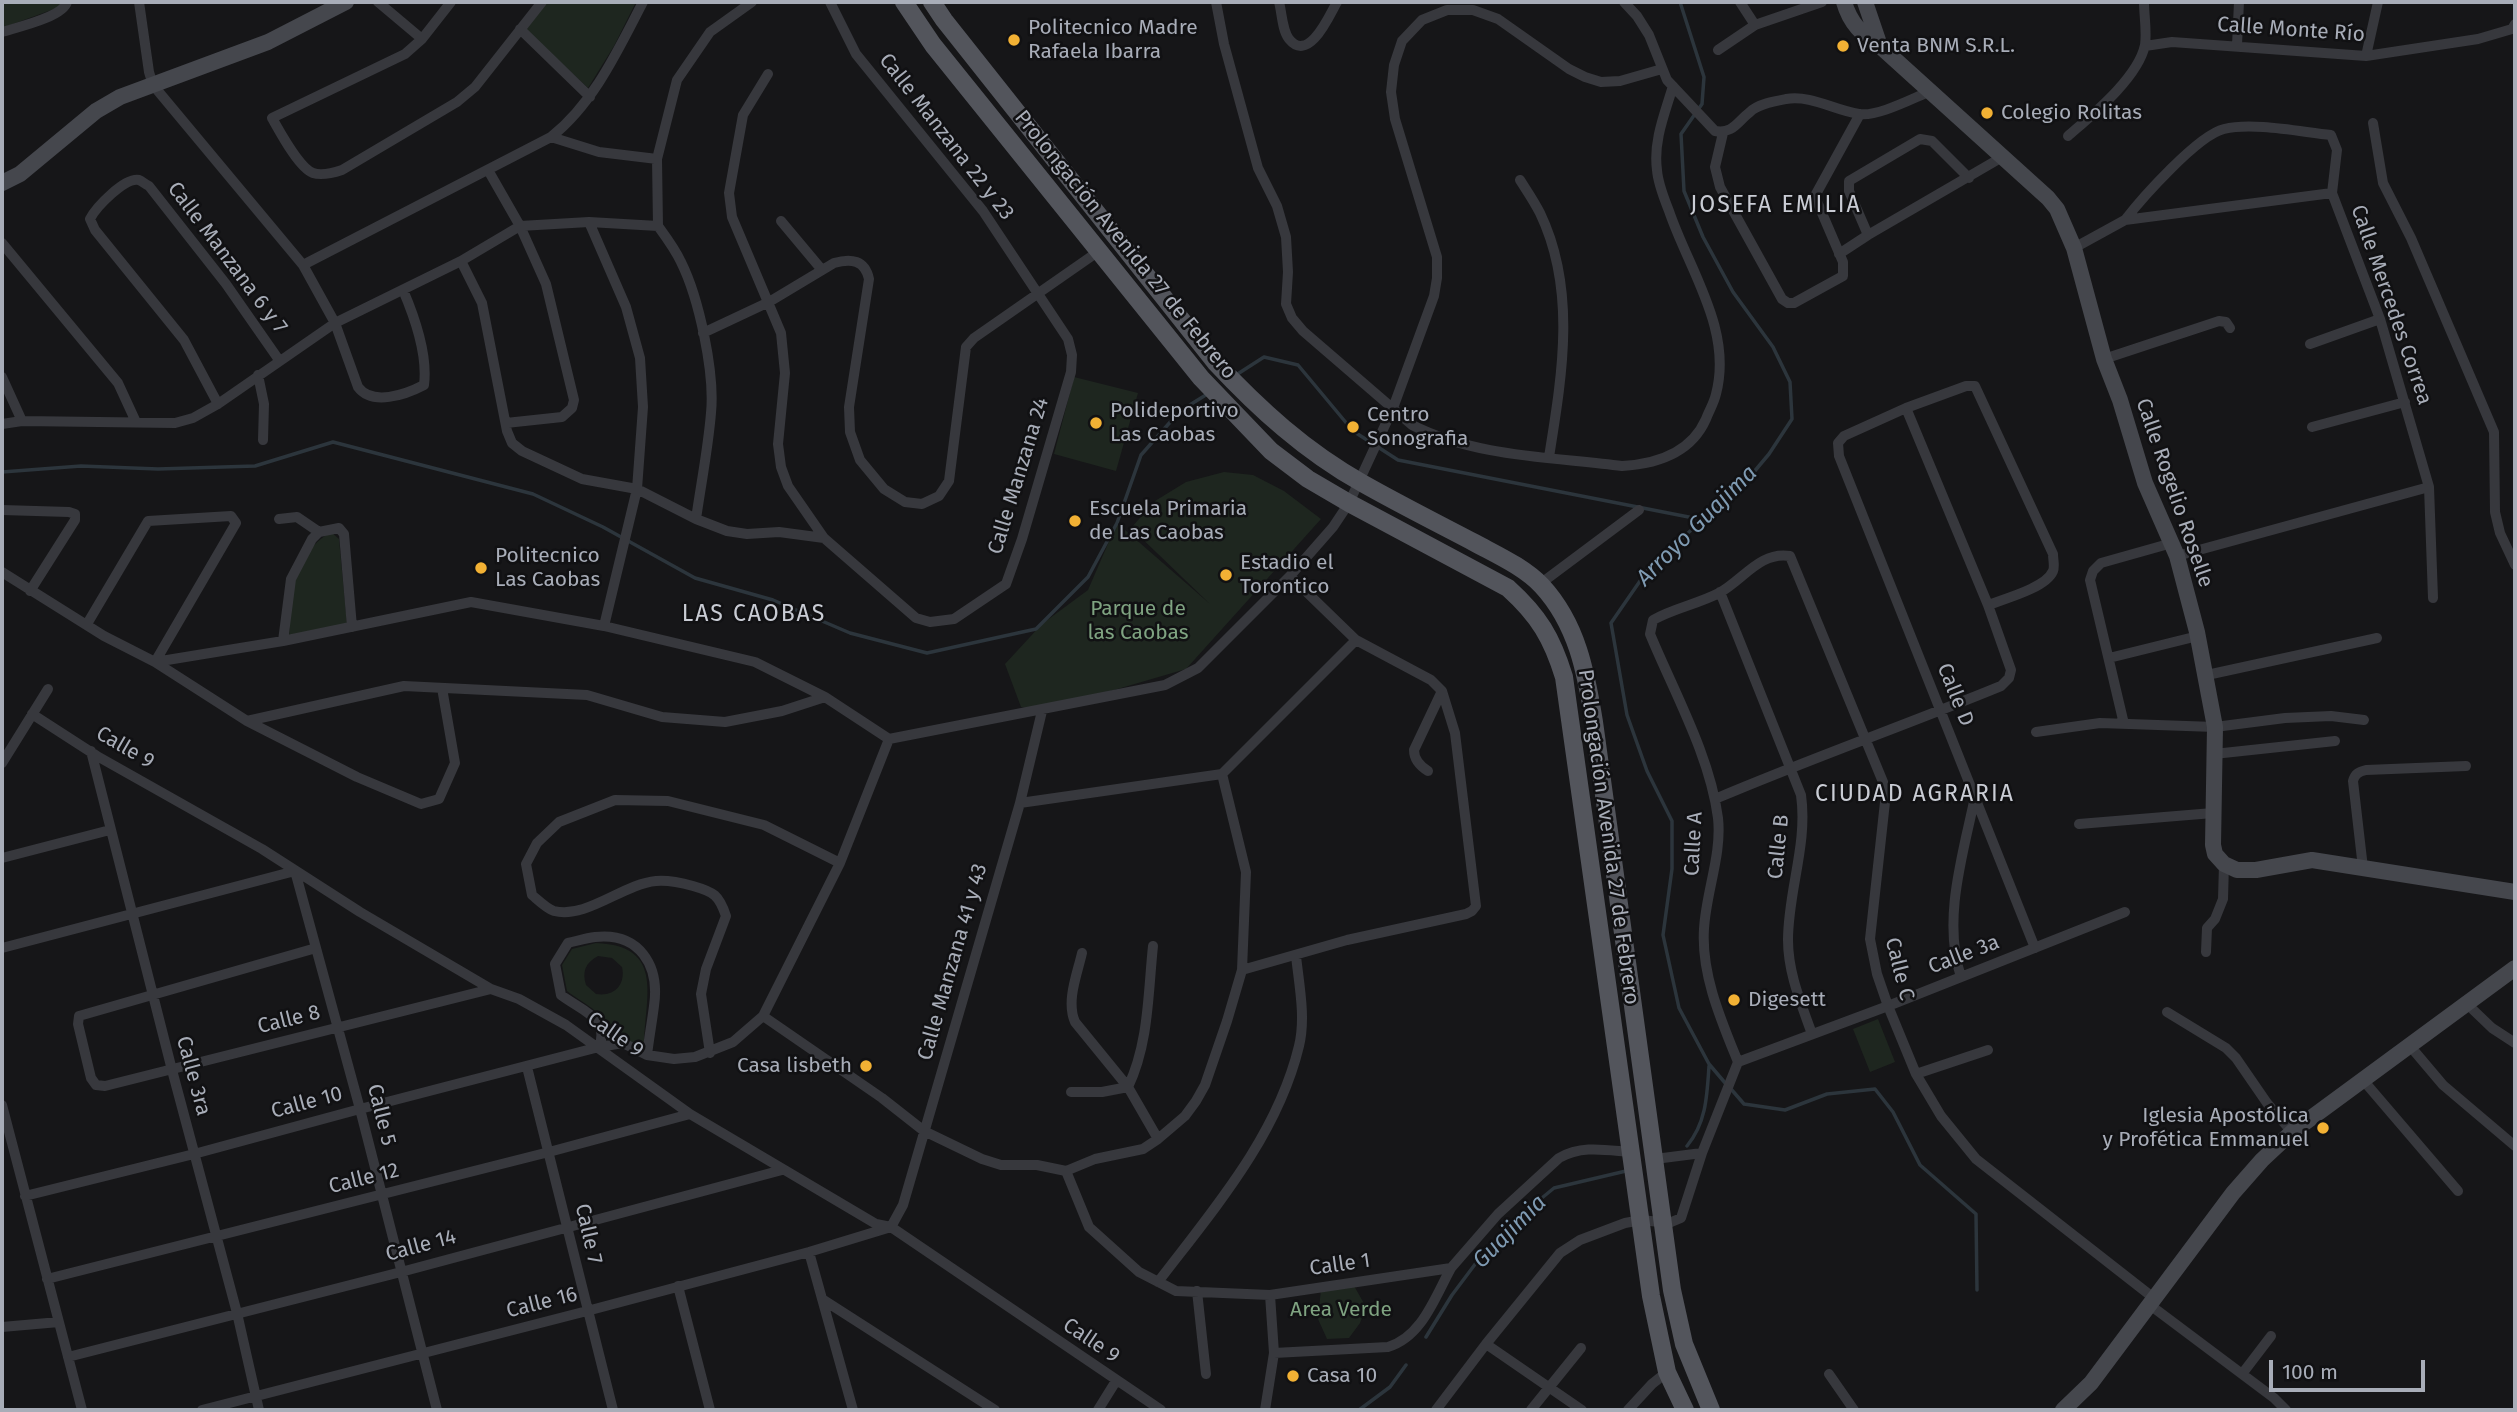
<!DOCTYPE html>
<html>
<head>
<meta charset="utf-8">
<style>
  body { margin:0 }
  #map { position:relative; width:2517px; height:1412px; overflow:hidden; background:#161618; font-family:"Fira Sans",sans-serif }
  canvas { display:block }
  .frame { position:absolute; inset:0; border:4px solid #a8adb8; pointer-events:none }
  .scale { position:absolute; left:2269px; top:1360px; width:156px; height:32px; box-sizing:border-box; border:4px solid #a8adb8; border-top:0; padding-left:9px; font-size:21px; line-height:24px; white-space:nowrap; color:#a8adb8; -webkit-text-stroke:5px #111113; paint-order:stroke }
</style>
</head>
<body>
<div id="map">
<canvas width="2517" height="1412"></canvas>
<div class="frame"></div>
<div class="scale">100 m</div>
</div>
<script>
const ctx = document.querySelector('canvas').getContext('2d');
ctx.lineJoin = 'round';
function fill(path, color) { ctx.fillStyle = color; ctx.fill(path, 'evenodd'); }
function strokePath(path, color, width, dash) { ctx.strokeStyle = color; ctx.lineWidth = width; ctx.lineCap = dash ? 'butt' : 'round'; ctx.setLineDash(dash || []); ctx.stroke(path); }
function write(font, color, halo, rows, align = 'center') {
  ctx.font = font + ' "Fira Sans",sans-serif'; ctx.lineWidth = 5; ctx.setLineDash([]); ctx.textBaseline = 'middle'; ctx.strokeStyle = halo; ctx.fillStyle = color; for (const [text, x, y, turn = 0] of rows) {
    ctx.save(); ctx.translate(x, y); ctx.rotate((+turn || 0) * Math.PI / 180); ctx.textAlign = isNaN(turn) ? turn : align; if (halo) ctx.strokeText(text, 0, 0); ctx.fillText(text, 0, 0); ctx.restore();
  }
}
fill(new Path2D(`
  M2,2H62L65,5L2,28Z
  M545,2H636L614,46L588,88L524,28Z
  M1074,377L1138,393L1116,471L1054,454Z
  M1224,472L1253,475L1284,491L1321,519L1186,669L1042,711L1021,707L1005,664L1042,624L1088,590L1117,523L1210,604L1131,528L1155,501L1186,482Z
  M331,532L339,539L347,624L289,636C292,595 291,555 331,532Z
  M596,943C667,946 644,999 644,1048L608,1042C614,1015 584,1005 567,991L562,965L572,949ZM598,956L612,958L622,967C626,985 614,997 596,994L586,985C582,972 585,963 598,956Z
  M1878,1019L1895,1062L1870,1072L1853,1029Z
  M1353,1284L1366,1307L1360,1323L1349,1338L1327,1339L1318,1319L1321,1289Z`), '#1e261f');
strokePath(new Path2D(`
  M1680,2L1704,77L1702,104L1681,134L1684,191L1703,237L1733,292L1773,347L1790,382L1792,419L1769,454L1748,479L1649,568L1611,623L1627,715L1647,771L1672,821V869L1663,935L1679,1008L1709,1064L1726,1084
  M1236,375L1264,357L1298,365L1353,431L1398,460L1704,520
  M2,472L81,466L158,469L255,466L333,442L533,494L603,527L695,578L773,600L850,633L927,653L1036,629L1088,577L1117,523L1141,455L1180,411L1209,393
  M1731,1089L1744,1104L1785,1110L1827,1094L1875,1089L1893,1112L1920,1165L1976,1214L1977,1290
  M1687,1146C1706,1123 1707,1097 1709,1066
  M1426,1337L1452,1295L1485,1251L1520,1216L1554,1188L1626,1171
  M1359,1410L1390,1387L1406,1365`), '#2c353c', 3.5);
strokePath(new Path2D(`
  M139,2L149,72L153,85L303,265L335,323L358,387C372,406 405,395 424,385C428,354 415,318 403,290
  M378,2L422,39
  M451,2L422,39L405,54L272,118C280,132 299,168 313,173C322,176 333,173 342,170L457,102L475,87L542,2
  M1216,2L1224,44L1258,168L1277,206L1286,237L1288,272L1286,304L1292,318L1303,331L1412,425C1475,457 1553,457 1622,466C1657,464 1691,453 1706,419C1709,411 1714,403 1716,394C1733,330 1689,270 1669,211C1664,198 1658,184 1657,170C1653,141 1665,113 1673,86
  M1279,2C1282,13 1282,30 1289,39C1309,64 1330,14 1337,2
  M1624,2L1637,16L1649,35L1667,80L1715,131C1733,134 1737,122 1750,112C1758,104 1775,101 1786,99C1812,95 1833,110 1859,114C1878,117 1913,98 1931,91
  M1740,2L1755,25L1822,2
  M520,29L590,97
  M2,32C18,27 63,17 67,2
  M2237,45L2239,2
  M2145,46L2172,42L2366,56L2478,39L2512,29L2515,24
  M1718,50L1755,25
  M2366,56L2378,2
  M768,74L743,115L729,193L732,217L781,333L785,373L778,444L781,467L788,486L824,538L916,618L930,622L954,619L1006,584L1022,539L1071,372L1072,355L1068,339L983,211L856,54L830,2
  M2373,123L2383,183L2411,238L2494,432L2495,512L2500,533L2515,565
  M1723,133L1715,167L1720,187L1782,299L1788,303H1794L1843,276V262L1816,199V194L1860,114
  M2068,136C2092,115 2138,78 2145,45C2147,32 2144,15 2144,2
  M551,137L599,152L657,159
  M488,170L520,226L546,284L574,400L572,408L562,417L506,423
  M1520,180C1527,191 1534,201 1540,213C1577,290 1562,376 1549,457
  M2125,220C2142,198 2198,135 2224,129C2253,122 2301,132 2331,135L2337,150L2332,193L2380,319L2429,487L2433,598
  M781,221L822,270
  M589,222L626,307L640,358L643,407L637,489L604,626
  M658,226C666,237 675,249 681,262C699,298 715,373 711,413C708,449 701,484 696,519
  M658,226L657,159L677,80L710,32L752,2
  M1868,235L1849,191V181L1920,139L1932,141L1969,178
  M2,243L118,383L136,422
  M2074,248L2125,220L2332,193
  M1839,254L1868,235L2004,156
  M461,261L482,303L507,431L512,443L522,451L582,479L637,489L696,519L727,531L747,534L779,532L824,538
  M303,265L551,137C594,103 618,50 643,2
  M703,333L769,302L834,263C851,258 865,260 869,279L849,407L850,432L860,460L884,489L905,502L922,504L939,496L949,481L966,347L974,338L1099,251
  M2310,344L2380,319
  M2104,359L2219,321L2226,322L2230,328
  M258,375L264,404L263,440
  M2,377L22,421
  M218,404L184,340L95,230L90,219C96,207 125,177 139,180C142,181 146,185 149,186L226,284L279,360
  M2,424L22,421L175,423L193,418L218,404L335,323L461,261L520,226L589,222L658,226
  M2312,427L2405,402
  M2,510L69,512L75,514V520L30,591
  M279,519L297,517L319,532
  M2177,556L2429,487
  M2,572L104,636L155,662L247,721L357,777L421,804L439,799L455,763L442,688
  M1540,584L1639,510
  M1720,592L1801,795C1808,844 1788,891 1788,940C1788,973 1801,1003 1812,1034
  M1988,605C2004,599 2046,588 2053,571C2055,566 2053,560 2053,554L1975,386H1966L1906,408L1844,436L1838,443L1839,456L2035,948
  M87,624L148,521L231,516L236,523L155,662
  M283,641L291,579L312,539L319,532L339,528L344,534L352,627
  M2109,658L2198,636
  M155,662L283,641L471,602L604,626L755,662L825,697L889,739
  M2207,675L2377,638
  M32,714L97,756L262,849L360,912L491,989L519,999L566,1025L690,1114L876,1224L891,1227L1161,1410
  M247,721L404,686L587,695L662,717L725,722L782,711L825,697
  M2124,724L2090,580L2093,571L2101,563L2172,543
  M2036,732L2100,723L2215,727L2285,718L2331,716L2364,720
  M889,739L1165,685L1198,668L1290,576L1333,527L1349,503L1393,408L1434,296L1437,278V257L1395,119L1391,92L1394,65L1402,41L1422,20L1447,10H1473L1498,19L1569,69L1585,77L1601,82L1620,81L1662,69
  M91,751L172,1070L237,1313L259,1410
  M2214,754L2335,741
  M2,763L48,689
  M1428,771C1420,766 1414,760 1414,750L1442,691
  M1222,774L1356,640
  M1715,799C1809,759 1906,725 2001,686L2009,678L2011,670L1988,605L1906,408
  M1020,803L1222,774
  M2079,824L2213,813
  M2,858L110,830
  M2363,868L2353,781C2355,774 2358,772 2366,770L2466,766
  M1153,946C1148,993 1149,1043 1128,1087L1158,1139
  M2,948L295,871L360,1109L437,1410
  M316,948L79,1016L78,1024L91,1078L96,1085L105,1086L491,989
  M2206,952L2207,928L2215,919L2223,899L2224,864
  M1242,970L1347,940L1466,914L1472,911L1476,906L1455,733L1442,691L1431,680L1356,640L1290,576
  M1961,977C1942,920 1963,854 1975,797
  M2467,1004L2492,1028L2515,1043
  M2167,1012L2226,1048L2236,1058L2267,1103L2292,1132
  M763,1016L882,1098L924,1131L982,1159L1001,1165H1037L1066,1171
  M2410,1046L2443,1085L2515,1146
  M599,1047C610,1018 582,1011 561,995L555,964L568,943C577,941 586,938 595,937C639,932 660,965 654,1006C652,1022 649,1038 647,1055
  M710,1053L701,994L706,969L726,916C719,895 714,892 693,886C682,883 667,880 656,881C623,884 587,919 554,911C547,909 538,900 532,895L526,864L537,843L559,822L615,800L668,801L764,825L840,863
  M1738,1062C1721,1020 1701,974 1704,929C1706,892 1722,855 1718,818C1710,756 1674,692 1650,634L1653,620C1674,608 1698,604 1719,593C1743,580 1760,551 1790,556L1883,782L1886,793L1870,939L1877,974L1888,1006L1916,1074L1941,1116L1976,1159L2155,1299
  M1738,1062L1888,1006L2125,912
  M527,1067L613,1410
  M1916,1074L1988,1050
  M2363,1080L2458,1191
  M1071,1092H1102L1128,1087L1075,1022C1066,1001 1077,975 1082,953
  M2,1105L82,1410
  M1655,1159L1702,1153
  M1066,1171L1089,1227L1139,1272L1176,1291L1270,1295L1451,1268L1498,1214L1559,1158C1582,1145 1605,1150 1630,1152
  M1066,1171L1095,1159L1143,1149L1158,1139L1185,1116L1196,1101L1205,1085L1227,1021L1242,970L1246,872L1222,774
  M25,1196L194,1154L360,1109L599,1047L623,1043L647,1055L674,1059L695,1057L733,1042L763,1016L840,863L889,739
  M809,1252L853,1410
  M47,1279L549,1152L690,1114
  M1158,1282C1213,1210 1277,1137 1299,1046C1306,1018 1299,984 1296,956
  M678,1286L710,1410
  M1197,1291L1206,1374
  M822,1299L995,1410
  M2150,1305L2274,1398L2286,1410
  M2,1327L59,1322
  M1486,1344L1582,1410
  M1274,1353L1388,1347C1422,1337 1435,1297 1451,1268
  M68,1357L401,1272L782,1170
  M1829,1374L1854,1410
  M2242,1374L2271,1336
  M202,1410L587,1311L809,1252L891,1227L903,1205L1020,803L1042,711
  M1098,1410L1116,1381
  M1265,1410L1274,1353L1270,1295
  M1436,1410L1486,1344L1560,1253L1580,1240L1625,1223L1641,1220L1669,1223L1681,1218L1702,1153L1738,1062
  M1531,1410L1581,1348
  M1628,1410L1652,1384L1667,1372`), '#37383d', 10);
strokePath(new Path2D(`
  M1844,2C1850,23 1862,35 1880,46L2048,198L2057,209L2074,248L2104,359L2120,400L2145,483L2177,556L2197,632L2215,727L2213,845L2215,854L2224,864L2237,870H2256L2312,860L2515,892
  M1865,2L1880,46
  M2,183L20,174L96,111L120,97L268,42L346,2
  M2063,1410L2091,1383L2233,1193L2262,1160L2292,1132L2515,968`), '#45474d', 16);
strokePath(new Path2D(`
  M904,2L933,45L1201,378L1271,451L1308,479L1349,503L1508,588C1539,616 1552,638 1564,677L1651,1296L1667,1372L1685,1410
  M932,2L944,20L1215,362C1259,409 1305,451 1362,483C1399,504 1437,523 1475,543C1497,555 1524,567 1542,586C1577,624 1586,672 1594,722L1672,1290L1684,1344L1711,1410`), '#53555c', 18);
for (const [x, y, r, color] of [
  [1014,40,7,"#f2b134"],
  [1843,46,7,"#f2b134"],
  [1987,113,7,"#f2b134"],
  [1096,423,7,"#f2b134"],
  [1353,427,7,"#f2b134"],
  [1075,521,7,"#f2b134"],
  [481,568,7,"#f2b134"],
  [1226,575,7,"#f2b134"],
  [1734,1000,7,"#f2b134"],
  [866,1066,7,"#f2b134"],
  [2323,1128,7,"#f2b134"],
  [1293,1376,7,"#f2b134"]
]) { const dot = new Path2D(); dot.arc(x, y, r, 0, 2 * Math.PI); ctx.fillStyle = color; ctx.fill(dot); strokePath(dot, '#111113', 2.5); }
write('21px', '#a8adb8', '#111113', [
  ["Politecnico Madre",1028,28],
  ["Rafaela Ibarra",1028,52],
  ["Venta BNM S.R.L.",1857,46],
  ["Colegio Rolitas",2001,113],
  ["Polideportivo",1110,411],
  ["Las Caobas",1110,435],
  ["Centro",1367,415],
  ["Sonografia",1367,439],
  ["Escuela Primaria",1089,509],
  ["de Las Caobas",1089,533],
  ["Politecnico",495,556],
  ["Las Caobas",495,580],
  ["Estadio el",1240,563],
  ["Torontico",1240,587],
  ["Digesett",1748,1000],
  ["Casa lisbeth",852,1066,"right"],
  ["Iglesia Apostólica",2309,1116,"right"],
  ["y Profética Emmanuel",2309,1140,"right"],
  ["Casa 10",1307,1376]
], 'left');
write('21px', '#a8adb8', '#111113', [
  ["Calle Monte Río",2291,30,4],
  ["Calle Manzana 22 y 23",946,137,52],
  ["Prolongación Avenida 27 de Febrero",1125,245,51],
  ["Calle Manzana 6 y 7",227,258,53],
  ["Calle Mercedes Correa",2391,305,71],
  ["Calle Manzana 24",1019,476,-73],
  ["Calle Rogelio Roselle",2174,493,71],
  ["Calle D",1955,695,68],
  ["Calle 9",125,748,30],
  ["Prolongación Avenida 27 de Febrero",1608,837,82],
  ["Calle A",1694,844,-87],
  ["Calle B",1779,847,-84],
  ["Calle 3a",1964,955,-21],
  ["Calle Manzana 41 y 43",953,962,-74],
  ["Calle C",1899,969,76],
  ["Calle 8",289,1020,-14],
  ["Calle 9",615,1035,35],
  ["Calle 3ra",193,1076,75],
  ["Calle 10",307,1103,-15],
  ["Calle 5",381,1115,76],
  ["Calle 12",364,1179,-14],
  ["Calle 7",588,1234,77],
  ["Calle 14",421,1246,-15],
  ["Calle 1",1340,1265,-8],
  ["Calle 16",542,1303,-14],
  ["Calle 9",1091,1341,34]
]);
write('21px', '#7fa381', '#111113', [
  ["Parque de",1138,609],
  ["las Caobas",1138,633],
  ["Area Verde",1341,1310]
]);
ctx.letterSpacing = '2px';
write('23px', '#c9ccd4', '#111113', [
  ["JOSEFA EMILIA",1776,206],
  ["LAS CAOBAS",754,615],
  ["CIUDAD AGRARIA",1915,795]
]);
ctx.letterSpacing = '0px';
write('italic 23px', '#7f9bb3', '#111113', [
  ["Arroyo Guajima",1697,526,-45],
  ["Guajimia",1510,1232,-45]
]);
</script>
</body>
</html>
